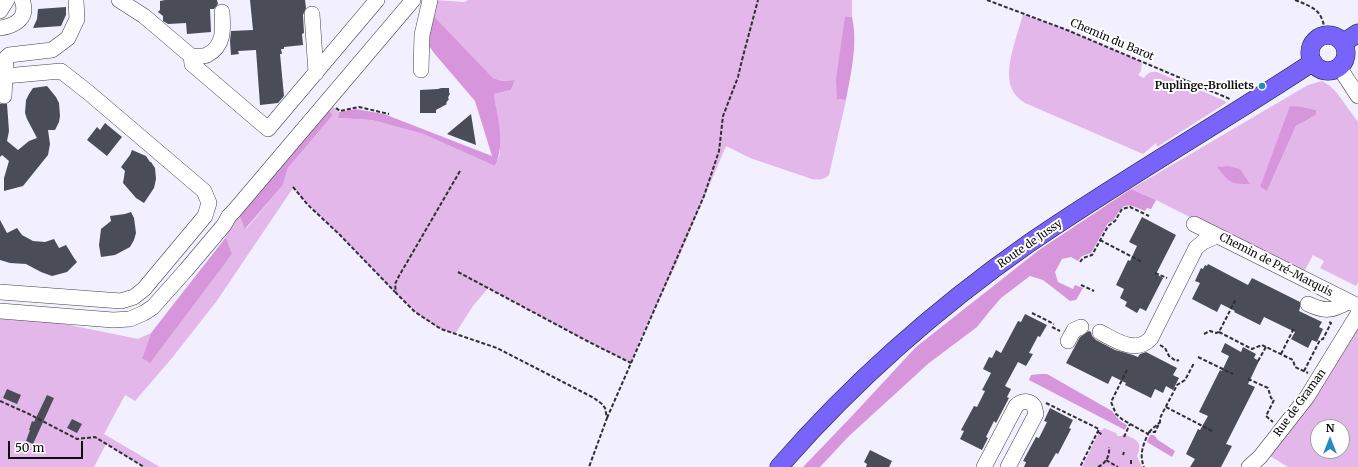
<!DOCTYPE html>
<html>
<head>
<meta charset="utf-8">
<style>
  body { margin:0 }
  #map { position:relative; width:1358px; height:467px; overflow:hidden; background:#f2efff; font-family:Merriweather,serif }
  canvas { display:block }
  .north { position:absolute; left:1310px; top:419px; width:40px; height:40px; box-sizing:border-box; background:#fff; border:1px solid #9f9f9f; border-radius:50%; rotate:0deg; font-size:11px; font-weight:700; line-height:16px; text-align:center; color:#0e0e0e }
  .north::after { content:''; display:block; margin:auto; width:14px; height:18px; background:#228cc2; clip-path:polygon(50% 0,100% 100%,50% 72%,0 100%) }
  .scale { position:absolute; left:8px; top:441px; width:75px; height:18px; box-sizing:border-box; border:2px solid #0e0e0e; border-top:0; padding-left:5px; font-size:12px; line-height:14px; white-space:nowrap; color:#0e0e0e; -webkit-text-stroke:3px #fff; paint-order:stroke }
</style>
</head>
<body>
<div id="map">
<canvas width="1358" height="467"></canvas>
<div class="north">N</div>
<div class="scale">50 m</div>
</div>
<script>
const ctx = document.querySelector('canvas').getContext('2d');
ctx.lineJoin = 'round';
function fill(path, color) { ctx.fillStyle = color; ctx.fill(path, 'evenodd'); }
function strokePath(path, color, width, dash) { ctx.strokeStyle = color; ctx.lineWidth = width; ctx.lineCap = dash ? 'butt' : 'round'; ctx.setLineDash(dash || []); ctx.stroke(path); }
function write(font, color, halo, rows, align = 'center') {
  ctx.font = font + ' Merriweather,serif'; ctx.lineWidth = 4; ctx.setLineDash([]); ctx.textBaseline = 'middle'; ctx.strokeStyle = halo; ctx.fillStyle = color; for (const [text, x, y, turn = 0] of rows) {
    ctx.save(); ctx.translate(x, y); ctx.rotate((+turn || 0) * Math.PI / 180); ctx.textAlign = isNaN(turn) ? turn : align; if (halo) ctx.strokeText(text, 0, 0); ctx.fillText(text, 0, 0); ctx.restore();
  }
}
fill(new Path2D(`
  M434,0L465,2L468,0H852V17L845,16L837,99L846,100L829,175C824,180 819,180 812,179L750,158L726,146L674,269L641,337L631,363L589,342L488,288L473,306L455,334C426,326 408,305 387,284C374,270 360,256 347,242C329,224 310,207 293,188L216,302L172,358L135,401L125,395L104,434L160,467H144L106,444L94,467H0V317L50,321L138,339L151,333L142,358L232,254L226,237L231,217L238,212L246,229L283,185L288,168L333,115L326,107L329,103L339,112L338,118L372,120L423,134L495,166L500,154V137L494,94L511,90L515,80L502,81L493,78L430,12Z
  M1023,14L1067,30L1142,62L1141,71L1138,75L1144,78C1147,73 1151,71 1157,72L1225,101L1226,103L1157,147L1156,143L1143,154L1025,103C1019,99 1014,95 1011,87C1004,67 1018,34 1023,14Z
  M1322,81L1330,86L1337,93L1358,122V282L1356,286L1320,268L1324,261L1313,255L1303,274L1156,200L1131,189L1308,85ZM1303,107L1316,110V115L1296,126L1267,191L1260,187Z
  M1358,324V467H1288L1267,454ZM1318,427H1342V451H1318Z
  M1104,428L1116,433L1118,436H1122L1123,434C1135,439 1144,441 1137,456L1142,467H1082L1100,430H1102Z`), '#e4b7ea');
fill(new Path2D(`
  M430,12L493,78L502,81L515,80L511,90L494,94C497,117 506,144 495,166L423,134L372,120L338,118L339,112L356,109L384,114L492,156L475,101L434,53L425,40Z
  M845,16L852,17C858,44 851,73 846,100L837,99L836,79Z
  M1290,106L1303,107L1316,110V115L1296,126L1267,191L1260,187Z
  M326,107L333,115L288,168L283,185L245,229L238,212Z
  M1228,166L1240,169L1250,184C1230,184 1230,183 1217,167Z
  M1131,189L1156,200L1151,209L1147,208L1145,211C1125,203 1124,202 1113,221L1108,223L1091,253L1082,256L1078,261L1071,257L1062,259L1055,272L1058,282L1073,289L1075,285L1083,288L1076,300L1070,301L1043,280L1030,276L1001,298L989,312L977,327L929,363L849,436L820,467H803L852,416L916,347L1039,250Z
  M226,237L232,254L150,363L142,358L151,333Z
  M1040,374H1047L1112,411L1120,421L1127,425L1125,430L1029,380L1031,375Z
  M1150,435H1154L1158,440L1175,451L1172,457L1147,442Z`), '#d796dc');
fill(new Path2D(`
  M165,0H217L218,4L214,9H210L211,32L187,34L186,23L168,24L163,21V16L158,12L160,10V1Z
  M250,0H305L306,8L303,15L304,33L302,34L303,45L284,47V49H281L282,54H280L284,96L278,103L260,105L256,50L238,51L239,54L231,55L230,41L231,31L253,30Z
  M66,7V15L61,26L33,28L37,19L38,9Z
  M47,86L56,97L59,103L60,116L59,122L55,130H48L50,144L48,155L23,186L4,191V178L9,161L2,155L0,157V104H7L9,131L7,141L18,150L29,141L37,138L27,119L25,113L26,100L29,94L33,88Z
  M441,88H449V93H450L448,98L449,99L446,103L447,104L436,110V113H420V90L438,89Z
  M471,114L476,145L447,134Z
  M105,123L122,137L107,156L87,140L97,127L100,130Z
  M132,150L146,156L150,162H151L155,168L156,179L154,188L144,203L136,198L123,183L125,171L121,167L130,155Z
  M131,212L134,218L136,233L134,240L130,247L115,255L101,257L99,245L101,229L111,221L110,216L125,214Z
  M1142,217L1176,235L1156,274L1163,278L1146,311L1140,308L1137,313L1125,306L1127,302L1120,298L1124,289L1116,285L1128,260L1130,261L1137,246L1129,242Z
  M0,220L7,233L17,228L22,235L33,241L45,242L54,239L59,248L66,245L74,258L77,262L67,272L52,276L41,272L26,264L10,263L0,260Z
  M1208,264L1248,285L1252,278L1300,302V308L1299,311L1322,322L1319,327L1323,329L1317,342L1312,340L1308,348L1291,339L1295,332L1264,317L1260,325L1234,312L1235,311L1221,304L1217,312L1192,299L1200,283L1195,281L1201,268L1203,269L1205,265L1207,266Z
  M1025,314L1047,325L1040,337L1038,336L1029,353L1033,354L1026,366L1018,362L1005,386L1011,389L1007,397L1009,398L996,423L994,421L986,437L988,438L982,450L960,439L964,431L961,430L974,406L977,407L985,391L982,390L991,373L983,369L989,357L992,358L996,350L1001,353L1018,321L1021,322Z
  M1089,331L1091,332L1092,336L1096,340L1115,350L1133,355L1138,357L1140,354L1146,352L1177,368L1173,375L1179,378L1173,390L1166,386L1163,393L1155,389L1151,398L1125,385L1126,383L1112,376L1108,384L1066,363L1080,337Z
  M1225,343L1241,352L1243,347L1256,354L1254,358L1259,361L1248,384L1255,387L1226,444L1232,446L1221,467H1190L1195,459L1186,454L1198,429L1200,430L1208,416L1199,412L1220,370L1222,371L1229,356L1221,352Z
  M7,389L21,395L17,404L3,398Z
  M47,395L54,398L33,444L26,441L30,430H29L32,421L34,422Z
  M1050,408L1073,420L1069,428L1071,429L1058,454L1056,453L1048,467H1024L1026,462L1023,461L1036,437L1039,438L1047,422L1044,421Z
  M72,419L82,424L77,433L67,428Z
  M870,450L892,461L889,467H866L867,464L864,462Z`), '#4a4d57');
const minor = new Path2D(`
  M119,0L144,16L191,56L192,64L268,129L377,0
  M0,11L7,0
  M312,14L316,73
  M0,28C15,26 29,18 22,0
  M191,56C196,56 203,57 207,55C225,46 223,28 222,12
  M1339,67L1358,96
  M421,70L422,35L430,0
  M4,96L6,58L9,55L52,50L68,38L77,19L76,0
  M1194,224L1358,306
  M0,292L121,301L134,297L144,289L205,216L209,203L204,191L89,93L61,71L5,76
  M1308,304C1325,312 1332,311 1348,302
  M0,311L113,320L130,319L144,313L153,307L186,270L224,225L229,216L234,211L413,0
  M1100,332C1115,340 1136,355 1151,338L1196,248L1203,242L1217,236
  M1068,341L1074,330L1081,327
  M984,467L1016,406C1022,400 1029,400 1034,406L1036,414L1008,467
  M1249,467L1260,457L1307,397L1358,314`);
const major = new Path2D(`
  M1310 53a18 18 0 1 1 36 0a18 18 0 1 1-36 0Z
  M1343,43L1358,33
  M779,467C852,383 937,308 1028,244C1121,180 1219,124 1313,62`);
strokePath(minor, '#414141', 16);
strokePath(major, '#1f1f1f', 19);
strokePath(new Path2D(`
  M987,0L1067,30L1230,99
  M1295,0C1318,9 1322,11 1326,36
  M1303,51C1308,32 1318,28 1337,30
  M336,108L340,111L359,107L389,114
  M460,171L399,276L395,284L396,293L415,312L441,329L497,348L594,398L602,404L605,408L607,418L589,467
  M293,187L308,205L340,235L395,292
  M1100,240L1142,262
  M1080,262L1083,258L1092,255L1108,226L1115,221L1122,209L1130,207L1149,216
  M458,272L589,342L631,363
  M1155,273L1167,278
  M1081,285L1094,291
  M1032,313L1054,324
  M1052,327L1060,331
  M1219,332L1252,349L1262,345L1266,347L1293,360L1295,367L1308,373
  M1204,334L1210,331L1216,333L1219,332L1236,299
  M1160,345L1165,348L1169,356L1176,361L1179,360
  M1281,354L1294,328
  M1198,357L1233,374
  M1258,361L1266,347
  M1127,370L1111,402L1116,414L1123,420L1148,434C1143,445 1139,455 1144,467
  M1304,371L1320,340L1323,339L1331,323L1328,321
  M1248,379L1268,388L1271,398L1274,400L1266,416L1273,422
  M0,401L29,414L77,439L95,437L144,467
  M1046,403L1099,429L1080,467
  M1166,407L1212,431
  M607,418L704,196L719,151L723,116L738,77L742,60L758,0
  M1098,432L1103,435
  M1149,432L1160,422
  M1148,434L1149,432H1155L1160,422V418L1177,385L1185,380L1193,365V362
  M1124,437L1130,424
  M1123,455L1124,452
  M1106,460L1118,467
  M1131,460V466
  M1098,467C1106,463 1110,456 1109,447`), '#303030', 2, [4, 2]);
strokePath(minor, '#fff', 15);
strokePath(major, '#7863fb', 18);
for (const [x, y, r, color] of [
  [1262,86,4,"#228cc2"]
]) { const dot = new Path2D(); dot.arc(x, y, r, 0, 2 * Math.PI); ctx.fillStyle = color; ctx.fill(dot); strokePath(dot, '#fff', 1.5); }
write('11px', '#0e0e0e', '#fff', [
  ["Chemin du Barot",1112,40,23],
  ["Route de Jussy",1030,244,-35],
  ["Chemin de Pré-Marquis",1276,265,27],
  ["Rue de Graman",1300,403,-54]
]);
write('bold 11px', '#0e0e0e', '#fff', [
  ["Puplinge-Brolliets",1254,86]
], 'right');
</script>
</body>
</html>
